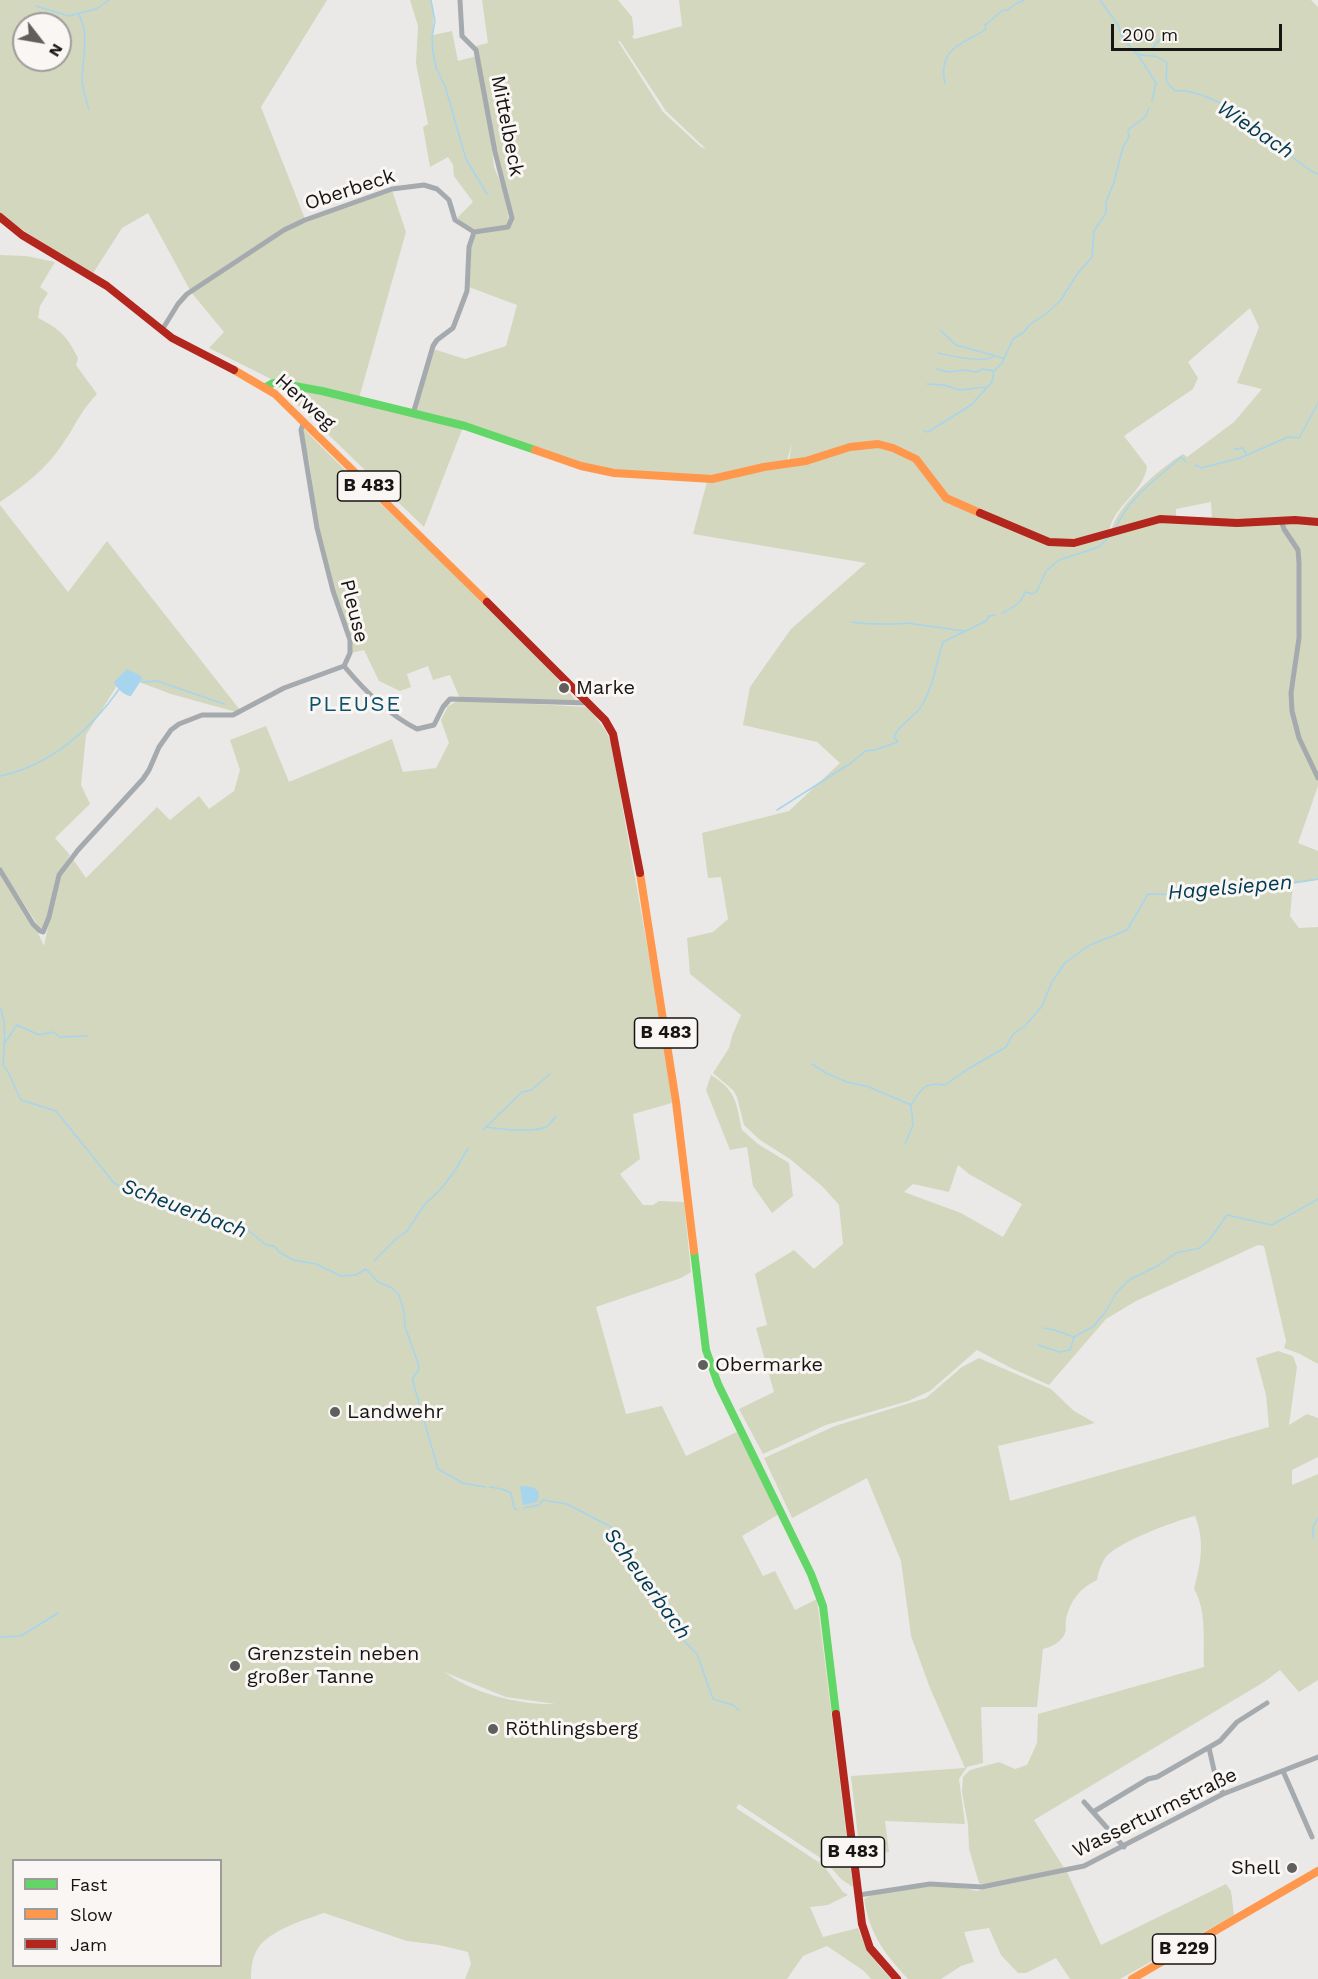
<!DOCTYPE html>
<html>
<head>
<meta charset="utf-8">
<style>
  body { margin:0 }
  #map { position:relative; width:1318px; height:1979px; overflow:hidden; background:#ebe9e7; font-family:"Work Sans",sans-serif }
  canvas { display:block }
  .legend { position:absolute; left:12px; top:1859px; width:210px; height:108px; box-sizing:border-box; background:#f9f6f3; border:2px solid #9e9c9a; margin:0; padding:8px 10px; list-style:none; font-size:18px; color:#161514 }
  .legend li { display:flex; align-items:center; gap:12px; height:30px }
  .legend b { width:30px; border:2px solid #9e9c9a }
  .north { position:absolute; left:12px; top:12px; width:60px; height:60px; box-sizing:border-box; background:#f9f6f3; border:2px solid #9e9c9a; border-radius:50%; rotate:121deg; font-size:16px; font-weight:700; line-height:24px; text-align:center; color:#161514 }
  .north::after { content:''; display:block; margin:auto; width:21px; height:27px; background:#615f5e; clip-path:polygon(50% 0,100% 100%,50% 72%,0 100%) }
  .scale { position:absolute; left:1111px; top:24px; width:171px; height:27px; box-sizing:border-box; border:3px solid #161514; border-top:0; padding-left:8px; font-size:18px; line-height:21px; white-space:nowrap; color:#161514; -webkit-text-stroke:4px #f9f6f3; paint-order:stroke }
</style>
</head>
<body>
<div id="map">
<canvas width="1318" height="1979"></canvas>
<ul class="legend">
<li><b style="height:8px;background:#63d668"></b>Fast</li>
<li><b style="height:8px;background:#ff974d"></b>Slow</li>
<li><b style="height:8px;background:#b3261e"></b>Jam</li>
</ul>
<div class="north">N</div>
<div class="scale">200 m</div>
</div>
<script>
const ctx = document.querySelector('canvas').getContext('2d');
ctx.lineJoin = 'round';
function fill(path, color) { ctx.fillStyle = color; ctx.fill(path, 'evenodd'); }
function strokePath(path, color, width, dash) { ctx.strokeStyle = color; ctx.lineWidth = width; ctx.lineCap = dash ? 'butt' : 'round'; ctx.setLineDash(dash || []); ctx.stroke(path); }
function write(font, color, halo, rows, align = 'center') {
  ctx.font = font + ' "Work Sans",sans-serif'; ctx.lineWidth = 6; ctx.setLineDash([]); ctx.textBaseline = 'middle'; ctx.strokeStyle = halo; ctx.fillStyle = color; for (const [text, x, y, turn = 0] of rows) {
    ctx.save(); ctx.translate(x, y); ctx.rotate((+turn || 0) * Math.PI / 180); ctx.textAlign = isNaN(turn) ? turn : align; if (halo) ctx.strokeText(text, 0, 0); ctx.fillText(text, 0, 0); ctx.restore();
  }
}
fill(new Path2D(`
  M0,0H327L261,107L305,219L190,290L148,213L122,228L92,275L0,215ZM24,24H60V60H24Z
  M410,0H431L434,12L433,35L452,31L458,61L477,56L487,105L494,167L504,192L510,225L513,219L495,151L488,104L476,46L488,43L482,0H618L632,17L634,34L632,37L635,39L682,26L679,0H1311L1318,7V521L1295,519L1237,522L1212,520L1211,502L1176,509V518H1159L1111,532C1115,507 1161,467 1183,454L1187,457L1234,422L1262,389L1237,383L1259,327L1250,308L1188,362L1198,378L1193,389L1124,436L1147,466C1144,493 1113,505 1109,532L1082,540L1064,542L1049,541L946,497L921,463L905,452L904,454C929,467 929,487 947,501L1049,543L1074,545L1160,520L1236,524L1280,521L1297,550L1299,563L1297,639L1300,637L1299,550L1285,529L1282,521L1318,523V786L1298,843L1318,851V880L1293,884L1290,916L1299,928L1318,927V1364L1300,1354L1284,1348L1286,1341L1264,1246L1258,1245L1136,1301L1106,1319L1049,1385L1011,1368L977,1350L930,1391L908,1401L826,1425L763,1454L739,1409L774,1392L756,1328L767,1325L755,1274L794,1250L814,1269L843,1244L839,1205L823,1187L790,1159L760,1140L744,1125L737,1097L733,1090L713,1073L729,1048L732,1036L741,1015L690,974L687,938L713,932L728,919L721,877L708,878L702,833L789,811L840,763L817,742L743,725L750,687L791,629L866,563L693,534L707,482L788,466L792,444L786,464L708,479L670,474L626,473L596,468L459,423L415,412L433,349L465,359L506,346L517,305L469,287C469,270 466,248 474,233L508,227C483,224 479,239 457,218L473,202L454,176L453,165L448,157L430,167L423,127L428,124L416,63L418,26ZM618,41H620L666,111L706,149L701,147L663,112ZM958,1165L969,1174L1022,1204L1003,1237L961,1213L904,1192L913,1184L949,1192Z
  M392,190L406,232L359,398L271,379L209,348L224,332L191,292L266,242L305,221Z
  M0,255L26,256L55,262L40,287L48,293L40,306L38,318C60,329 67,336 78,358L76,365L97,394C80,412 76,425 62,445C45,470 25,485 0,502Z
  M277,385L304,388L463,427L424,527Z
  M304,429C394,522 496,603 578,703L460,699L450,675L433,680L428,666L407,674L411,687L400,691L379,681L364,650L351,653L318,527L309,460L304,442Z
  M0,505L68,592L107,541L240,710L236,712L171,694L123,676L86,735L81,785L90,804L55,838L70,855L56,878L43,933L0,867Z
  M460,700L588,707L606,731L611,743L664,1040L672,1103L633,1114L640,1159L620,1174L643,1205H653L659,1201L684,1202L691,1272L681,1278L596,1307L626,1414L662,1406L686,1456L737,1432L779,1514L742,1536L763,1576L775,1571L795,1610L817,1599L853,1887L841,1879L825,1861L739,1804L736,1808L823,1865L843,1892L848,1895L828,1905L810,1907L823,1937L858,1928C865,1949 876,1963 891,1979H871L864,1971L827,1946L803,1956L787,1979H465L471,1964L468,1952L439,1945L407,1941L324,1913C304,1920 267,1931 257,1950C252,1958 251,1970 251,1979H0V873C14,895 35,923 44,946L58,877L72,858L86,878L157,807L170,820L199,796L209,809L234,791L240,770L230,740L266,726L289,782L392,739L403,772L436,768L449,743L441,720L448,706ZM444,1672L506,1697L555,1704C519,1705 475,1694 444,1672ZM14,1860H220V1966H14Z
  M711,1075C737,1091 736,1103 742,1130L758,1144L789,1163L793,1196L772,1213L753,1186L747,1147L730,1150L706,1090Z
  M1278,1351L1293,1356L1297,1367L1289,1425L1307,1414L1318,1418V1457L1292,1470V1485L1318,1474V1680L1299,1692L1280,1670L1264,1682L1034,1820L1064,1868L982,1885L979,1883L969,1849L968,1825L962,1792L963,1777L970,1770L999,1762L1015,1769L1027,1765L1037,1743L1038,1714L1204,1667C1203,1643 1207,1610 1194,1589C1201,1563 1205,1541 1195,1516C1175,1521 1117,1542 1105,1558C1101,1565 1098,1572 1097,1580C1080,1588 1070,1601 1066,1619C1065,1624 1067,1629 1065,1633C1062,1642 1051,1647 1043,1649L1037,1707H981L983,1763L967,1767L959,1779L965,1824L885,1821L889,1852L860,1855L851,1776L965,1768L930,1688L911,1636L901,1561L867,1478L792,1518L764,1458L835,1426L926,1398L962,1367L979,1358L1051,1389L1074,1411L1095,1423L998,1446L1010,1501L1269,1427L1266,1395L1256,1358Z
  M1067,1872L1101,1945L1226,1884L1231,1891L1234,1915L1120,1979H1070L1056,1958L1026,1973H1018L1001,1955L989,1928L964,1932L974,1962L961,1966L941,1979H908C884,1953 870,1935 864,1899C887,1886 952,1883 976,1891Z`), '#d3d7be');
fill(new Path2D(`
  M127,669L141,676L142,679L131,696C125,696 116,688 114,682Z
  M520,1486C531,1486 544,1488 537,1502L523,1505Z`), '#a6d5ed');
strokePath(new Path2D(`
  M431,0L435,21L432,37L433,52L436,68L445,86L466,159L487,194
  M1100,0L1118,25L1121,35L1135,53C1148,59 1153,51 1167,63L1166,81L1175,91C1189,88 1222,102 1233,111C1237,114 1236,115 1240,118C1250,123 1262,129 1267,138L1311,171L1318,174
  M36,6L69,16L96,9L109,0
  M79,15C90,34 82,60 82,81C83,90 86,100 89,109
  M1135,51L1151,50L1164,34
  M1138,55L1156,83L1152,101
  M945,83C944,78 943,72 944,68C945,45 972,40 986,29L985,25L1003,10H1008L1015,4L1024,0
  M940,330L956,345L1003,358
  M938,353C951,356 985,364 994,356
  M937,369L948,372L965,370L976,372L983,369L994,371
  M927,384L944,385L960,390L985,387
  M924,431L928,432L971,405L992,382L994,371L1002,363L1013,339L1024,332L1029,325L1047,313L1060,301L1078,273L1092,257L1094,231L1106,213V202L1114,182L1123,147L1129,137L1128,130L1145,117L1149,108
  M1234,449L1243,448L1246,454
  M1195,466L1197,465L1201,468L1240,458L1288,437L1299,438L1318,403
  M1116,527C1130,496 1157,479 1181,457L1186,462
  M1002,613C1012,608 1022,603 1025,592L1033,594L1037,591L1046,571L1059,560L1099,547L1109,537
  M852,622C860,624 900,625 907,623L964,631
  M142,682L157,681L224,704
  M0,776C49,766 90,731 120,688
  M777,810L851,763L865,751L875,750L898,742L894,737C900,722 915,718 922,705C934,685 936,663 943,642L986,621L989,616L995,615
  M0,1008C7,1019 4,1051 3,1066L7,1070L21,1100L56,1111L114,1183L132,1192L222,1222L236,1231H249L266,1245L274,1246L279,1252L293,1260L316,1264L341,1276L356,1275L366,1269L378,1282L392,1288L399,1295L404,1312L405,1327L418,1363L419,1369L413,1378V1382L438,1469L463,1483L485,1487
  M4,1044L17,1025L39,1035L53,1032L60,1037L87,1036
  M812,1064L826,1073L847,1082L869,1087L911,1105C922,1088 924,1082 945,1085L968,1069L1006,1047L1013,1034L1025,1026L1042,1006L1052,982L1065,963L1088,946L1127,930L1148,894L1199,895L1247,890L1318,879
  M485,1127C502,1129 531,1133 546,1127C551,1125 552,1120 556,1116
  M483,1130L522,1092L531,1090L550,1074
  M905,1144L913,1125L911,1105
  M374,1261L397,1238L407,1231L425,1204L441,1189L454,1172L468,1148
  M1044,1328L1054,1330L1074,1337L1094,1326L1106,1311L1116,1293L1129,1280L1159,1265L1176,1253L1200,1248L1210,1239L1227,1215L1272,1225L1318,1199
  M1038,1345L1060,1352L1070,1350L1074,1337
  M490,1487L502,1489L511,1493L514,1508L517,1510
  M523,1508L539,1505L543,1500L567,1504L611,1527L615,1531
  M1313,1538V1527L1318,1518
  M627,1547V1555L632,1562L636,1561L678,1625L685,1642L697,1654L713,1699L733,1705L739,1710
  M0,1637L21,1636L58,1613`), '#a6d5ed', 1.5);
strokePath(new Path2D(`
  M460,0L462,36L476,50L495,152L512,218L508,227L474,232
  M162,330L178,304L187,294L284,230L305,220L392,189L424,185L437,189L449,200L455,220L474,232L469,247L467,291L464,299L453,328L437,340L433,346L413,414
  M304,421L301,430L317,528L333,591L350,640V653L344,666C363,689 389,715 417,729L434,725L443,707L450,699L589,703
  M1281,520L1284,529L1298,550L1299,563V638L1291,693L1292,711L1299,738L1318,778
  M0,870L33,924L40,931L43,932L49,917L59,875L78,850L143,779L149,770L159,747L171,730L179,724L202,715H233L284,688L344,666
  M1209,1748L1214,1770L1223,1794
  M1283,1771L1312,1837
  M1084,1802L1124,1847
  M1093,1812L1148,1779L1157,1777L1220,1741L1237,1722L1267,1703
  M859,1895L930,1884L982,1887L1084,1866L1223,1794L1318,1757`), '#a5aaae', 5);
strokePath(new Path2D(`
  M266,387L273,383H278L322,391L465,426L535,450
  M694,1251L706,1350L718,1384L811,1574L823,1606L836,1714`), '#63d668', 8);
strokePath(new Path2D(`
  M234,370L275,394L487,602
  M535,450L581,466L614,473L712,479L764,467L806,461L850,447L878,444L893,448L916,459L946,498L980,513
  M640,873L676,1102L694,1251
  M1132,1979L1318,1871`), '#ff974d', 8);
strokePath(new Path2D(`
  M0,217L22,235L107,286L172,338L234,370
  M980,513L1049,542L1074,543L1160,519L1237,523L1295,520L1318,522
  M487,602L605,720L613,734L640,873
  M836,1714L862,1924L870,1948L897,1979`), '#b3261e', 8);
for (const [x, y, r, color] of [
  [564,688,6,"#615f5e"],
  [703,1365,6,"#615f5e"],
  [335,1412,6,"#615f5e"],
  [235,1666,6,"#615f5e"],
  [493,1729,6,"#615f5e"],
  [1292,1868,6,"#615f5e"]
]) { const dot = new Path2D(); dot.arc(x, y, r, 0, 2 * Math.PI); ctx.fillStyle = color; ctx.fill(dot); strokePath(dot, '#f9f6f3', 2); }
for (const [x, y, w] of [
  [369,486,63],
  [666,1033,63],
  [853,1852,63],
  [1184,1949,63]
]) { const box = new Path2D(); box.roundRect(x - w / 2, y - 15, w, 30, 4.5); ctx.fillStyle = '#f9f6f3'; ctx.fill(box); strokePath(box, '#161514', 1.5); }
write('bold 18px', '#161514', null, [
  ["B 483",369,486],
  ["B 483",666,1033],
  ["B 483",853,1852],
  ["B 229",1184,1949]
]);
write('20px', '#161514', '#f9f6f3', [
  ["Mittelbeck",507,126,79],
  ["Oberbeck",350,190,-18],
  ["Herweg",305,402,42],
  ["Pleuse",354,611,76],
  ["Wasserturmstraße",1155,1813,-26]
]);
write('20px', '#161514', '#f9f6f3', [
  ["Marke",576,688],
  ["Obermarke",715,1365],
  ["Landwehr",347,1412],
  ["Grenzstein neben",247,1654],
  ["großer Tanne",247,1677],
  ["Röthlingsberg",505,1729],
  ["Shell",1280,1868,"right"]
], 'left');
write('italic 21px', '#003a52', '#f9f6f3', [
  ["Wiebach",1255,130,34],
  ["Hagelsiepen",1230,888,-5],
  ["Scheuerbach",184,1209,21],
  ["Scheuerbach",647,1584,54]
]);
ctx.letterSpacing = '1.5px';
write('22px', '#0b526f', '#f9f6f3', [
  ["PLEUSE",355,705]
]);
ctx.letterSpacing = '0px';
</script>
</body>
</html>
